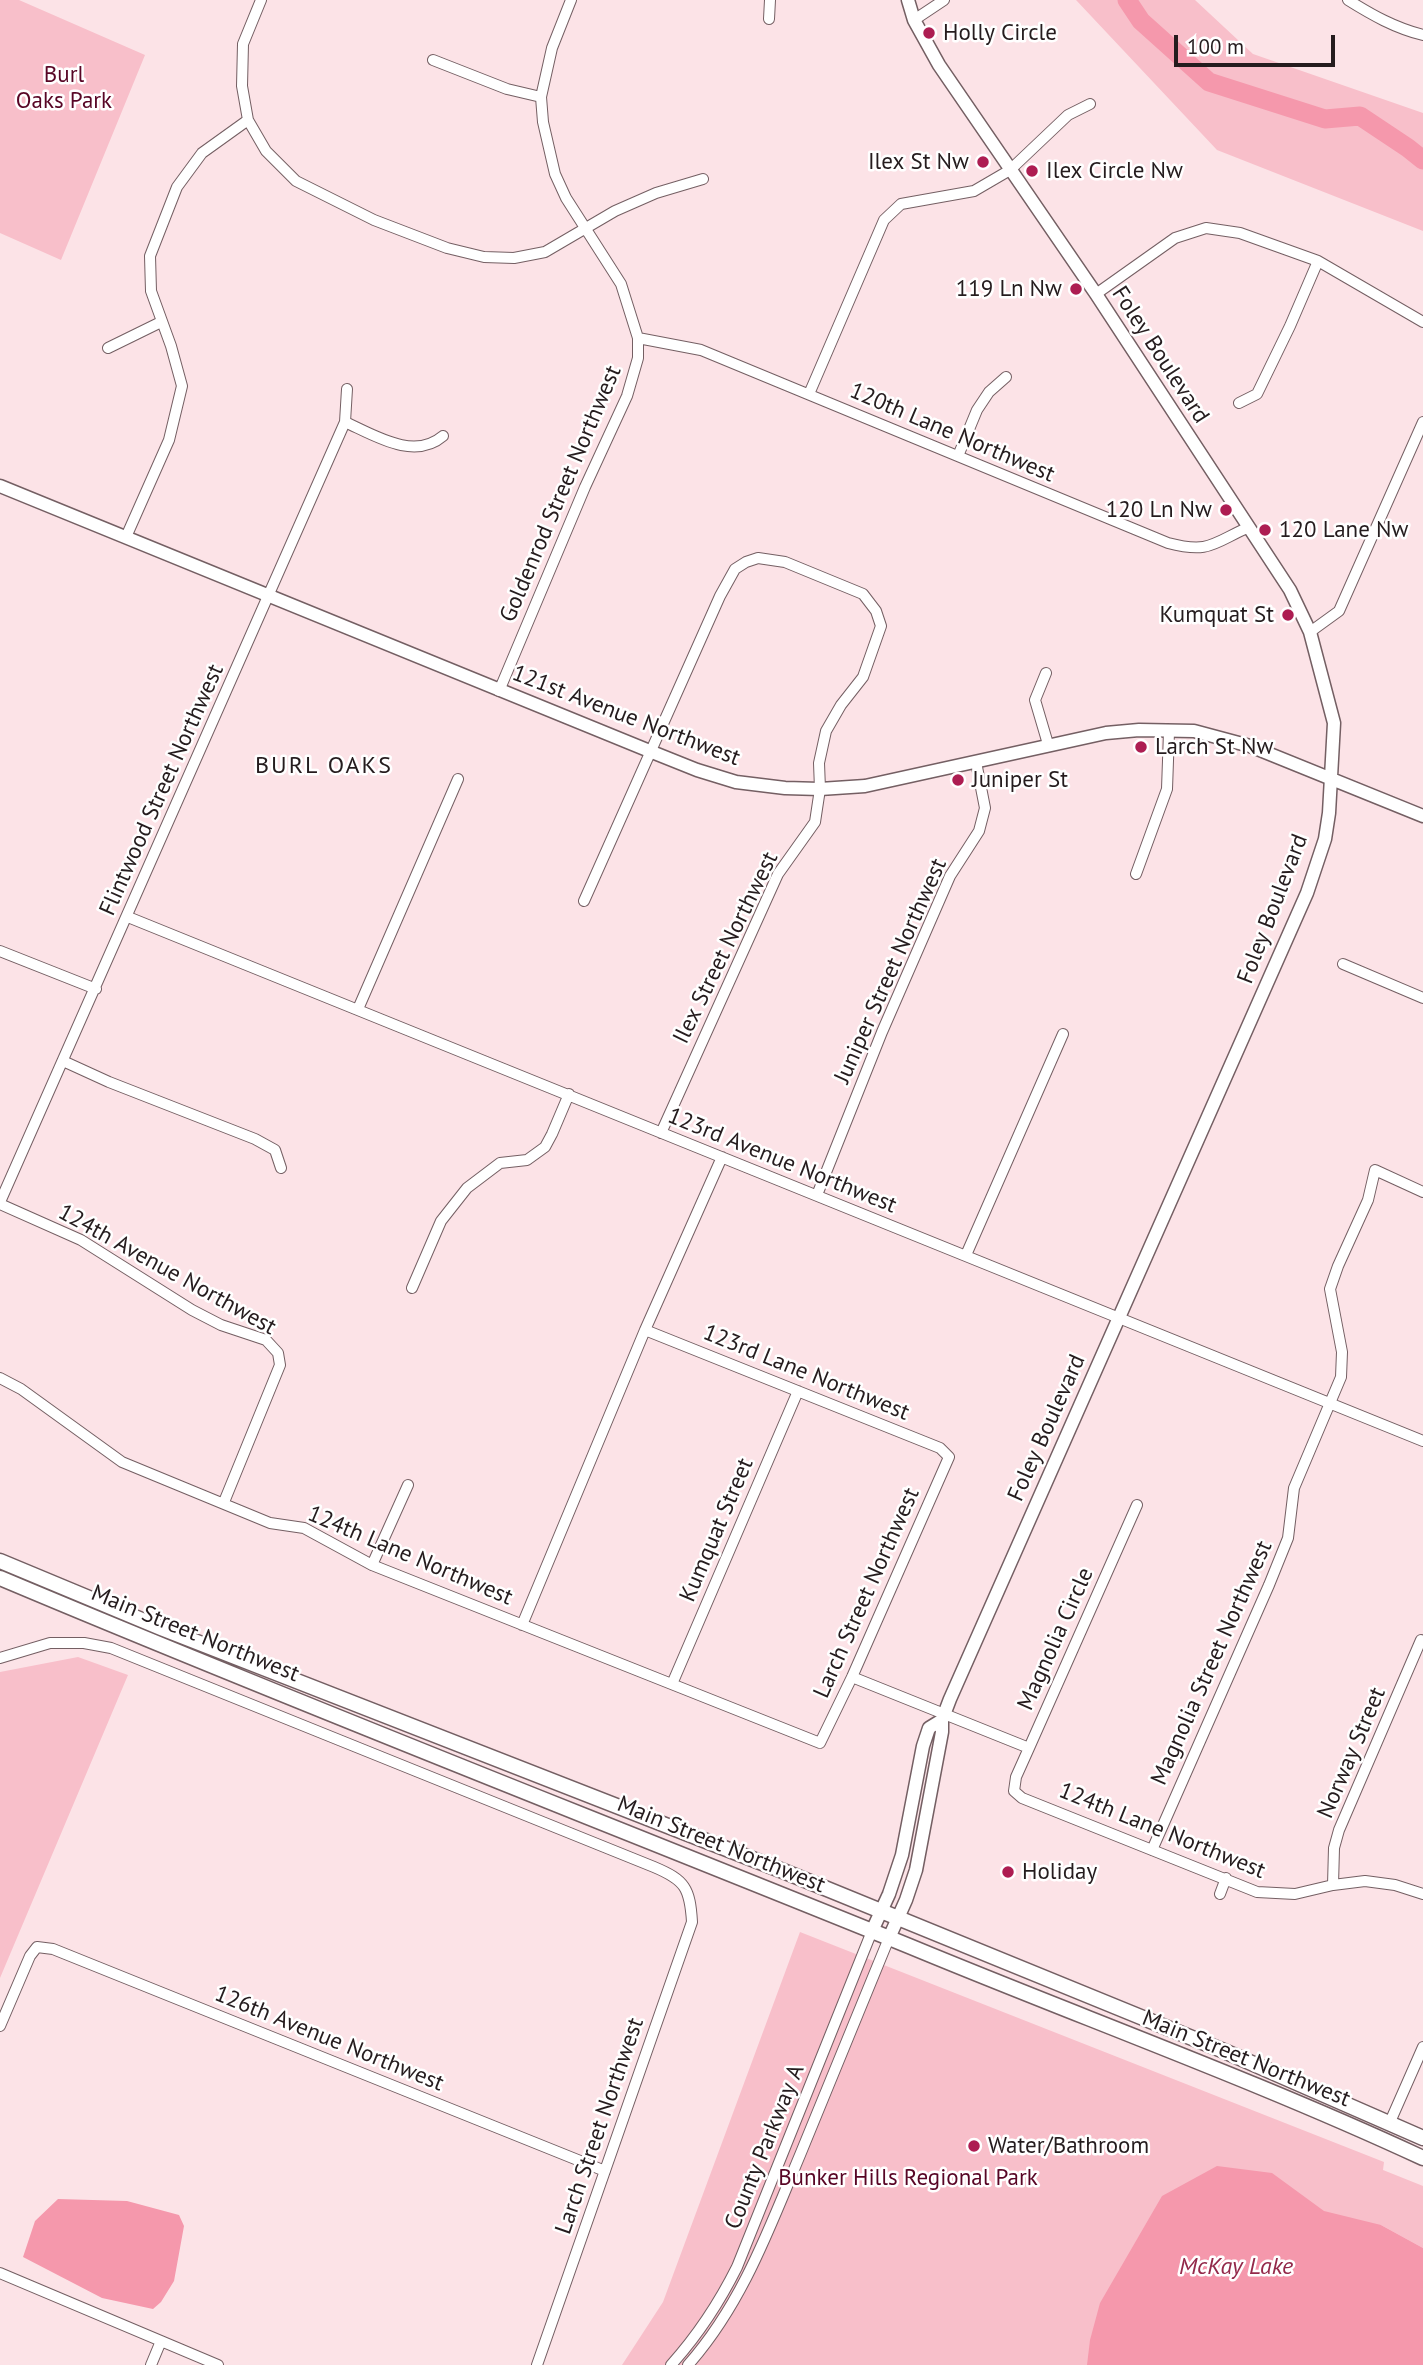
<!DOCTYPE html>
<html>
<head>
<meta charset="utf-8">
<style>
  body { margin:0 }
  #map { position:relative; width:1423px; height:2365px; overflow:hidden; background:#fce3e7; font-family:"PT Sans",sans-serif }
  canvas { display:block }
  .scale { position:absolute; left:1174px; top:35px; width:161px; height:32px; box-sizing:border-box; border:4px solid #251c1e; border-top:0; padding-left:9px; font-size:21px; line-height:24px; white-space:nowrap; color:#251c1e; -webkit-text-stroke:5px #fff; paint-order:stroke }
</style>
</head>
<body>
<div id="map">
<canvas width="1423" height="2365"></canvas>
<div class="scale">100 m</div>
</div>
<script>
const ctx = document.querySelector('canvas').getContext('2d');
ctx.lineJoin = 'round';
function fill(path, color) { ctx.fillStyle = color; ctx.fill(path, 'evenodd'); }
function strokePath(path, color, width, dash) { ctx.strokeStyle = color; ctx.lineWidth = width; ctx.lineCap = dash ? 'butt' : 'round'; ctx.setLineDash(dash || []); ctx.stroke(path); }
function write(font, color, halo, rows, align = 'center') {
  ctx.font = font + ' "PT Sans",sans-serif'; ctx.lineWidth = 5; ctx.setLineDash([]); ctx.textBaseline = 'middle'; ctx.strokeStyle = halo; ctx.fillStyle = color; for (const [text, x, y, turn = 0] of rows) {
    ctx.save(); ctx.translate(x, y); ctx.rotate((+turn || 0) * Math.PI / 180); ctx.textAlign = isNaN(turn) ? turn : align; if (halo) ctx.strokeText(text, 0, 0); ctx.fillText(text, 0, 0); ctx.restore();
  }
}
fill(new Path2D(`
  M0,0H19L145,55L61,260L0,233Z
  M1076,0H1195L1253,54L1423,113V231L1217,150Z
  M78,1657L128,1675L0,1978V1672Z
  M800,1932L1384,2162L1383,2170L1423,2186V2248L1381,2225L1349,2365H622L663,2302Z`), '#f8bfca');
fill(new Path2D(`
  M1217,2166L1272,2173L1324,2211L1381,2225L1423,2248V2365H1087L1090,2340L1100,2303L1162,2196Z
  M58,2199L127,2201L179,2215L184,2226L174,2281L161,2302L153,2309L102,2298L23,2257L35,2221Z`), '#f598ac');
strokePath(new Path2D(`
  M1127,0L1141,21L1209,82L1325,119L1360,116L1408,148L1423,160`), '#f598ac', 19);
const minor = new Path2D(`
  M261,0L243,44L242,86L248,120L266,151L296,181L374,220L447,248L484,257L514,258L545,252L615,211L656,193L703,179
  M1348,0C1372,15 1395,28 1423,35
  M769,19L770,0
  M914,20L944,0
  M433,60L507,89L541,97
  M1096,294L1175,238L1206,228L1240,233L1318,261L1423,322
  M638,338L701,350L1168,543C1210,554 1213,543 1249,527
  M108,348L161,322
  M809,394L884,220L901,204L974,191L1010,170L1068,115L1090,104
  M1239,403L1257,394L1290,326L1318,261
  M345,422C374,435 414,461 443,436
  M958,456L977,410L989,392L1006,377
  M126,537L169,440L182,386L171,346L151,291L150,256L177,187L202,153L248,120
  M1310,632L1339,611L1423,422
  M1046,673L1035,700L1048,744
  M499,691L585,487L627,396L638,358V338L621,284L566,198L555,174L543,122L541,97L552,48L571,0
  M1136,874L1167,789L1169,732
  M584,901L720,596L735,569L746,562L758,558L785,562L863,594L876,611L881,626L863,677L841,705L826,731L819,763L820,789L815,822L778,874L661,1133
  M128,917L1423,1441
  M0,951L96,989
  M1343,964L1423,998
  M358,1009L458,779
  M63,1061L109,1082L255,1139L275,1150L281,1168
  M817,1195L882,1032L950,876L979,831L985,808L976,762
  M0,1202L345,422L347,389
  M0,1204L81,1240L192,1310L221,1325L266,1340L278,1353L280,1365L224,1502
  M966,1255L1063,1034
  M412,1288L441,1221L467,1188L500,1163L527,1160L545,1147L552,1134L569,1094
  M0,1378L21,1389L122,1462L270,1523L304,1528L372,1565L820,1743L852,1677L949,1457L940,1448L645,1330
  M1137,1505L1029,1748L1016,1777L1014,1791L1022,1798L1257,1892L1295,1894L1333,1885L1365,1881L1395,1885L1423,1894
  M372,1565L408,1485
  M522,1625L645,1330L722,1157
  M0,1658L50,1643H84L111,1648L654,1867C685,1880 690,1888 692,1922L537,2365
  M852,1677L1029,1748
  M672,1684L798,1391
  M1152,1850L1269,1585L1288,1538L1294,1488L1341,1377L1342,1352L1330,1289L1338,1266L1368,1200L1375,1170L1423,1192
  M1333,1885L1334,1848L1339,1830L1421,1640
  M1220,1894L1226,1878
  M0,2026L30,1956L37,1947L53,1949L605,2171
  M1390,2122L1423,2047
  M0,2273L218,2365
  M151,2365L161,2341
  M671,2365C698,2335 719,2303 737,2267L872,1931
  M688,2365C742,2304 769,2229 800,2155C830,2083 859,2010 889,1938`);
const tertiary = new Path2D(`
  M0,486L652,752L697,770L736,782L785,788L820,789L865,786L1106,733L1139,730L1194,731L1250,746L1423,816
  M872,1931L889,1894L902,1855L923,1746L929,1728L942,1720
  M889,1938L906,1900L916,1870L942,1732V1720L950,1699L1307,893L1325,839L1329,813L1334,723L1310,632L1290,590L1096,294L939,65L914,20L908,0`);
const secondary = new Path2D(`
  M0,1561L161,1628L783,1871L1224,2051L1423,2138
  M0,1578C301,1705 606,1823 909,1946C1080,2017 1255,2080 1423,2158`);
strokePath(minor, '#745f63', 12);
strokePath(tertiary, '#745f63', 15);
strokePath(secondary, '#745f63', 17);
strokePath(minor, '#fff', 10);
strokePath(tertiary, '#fff', 12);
strokePath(secondary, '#fff', 14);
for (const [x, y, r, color] of [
  [929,33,7,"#ad1d52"],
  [983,162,7,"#ad1d52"],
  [1032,171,7,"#ad1d52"],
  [1076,289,7,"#ad1d52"],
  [1226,510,7,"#ad1d52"],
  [1265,530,7,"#ad1d52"],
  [1288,615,7,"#ad1d52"],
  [1141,747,7,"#ad1d52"],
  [958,780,7,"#ad1d52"],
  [1008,1872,7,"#ad1d52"],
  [974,2146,7,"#ad1d52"]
]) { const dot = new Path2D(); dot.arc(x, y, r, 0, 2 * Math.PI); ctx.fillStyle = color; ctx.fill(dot); strokePath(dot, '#fff', 2.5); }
write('23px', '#251c1e', '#fff', [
  ["Holly Circle",943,33],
  ["Ilex St Nw",969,162,"right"],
  ["Ilex Circle Nw",1046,171],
  ["119 Ln Nw",1062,289,"right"],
  ["120 Ln Nw",1212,510,"right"],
  ["120 Lane Nw",1279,530],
  ["Kumquat St",1274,615,"right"],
  ["Larch St Nw",1155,747],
  ["Juniper St",972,780],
  ["Holiday",1022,1872],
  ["Water/Bathroom",988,2146]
], 'left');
write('23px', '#580525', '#fff', [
  ["Burl",64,75],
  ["Oaks Park",64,101],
  ["Bunker Hills Regional Park",908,2178]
]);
write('23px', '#251c1e', '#fff', [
  ["Foley Boulevard",1160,355,57],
  ["120th Lane Northwest",952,433,23],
  ["Goldenrod Street Northwest",561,494,-67],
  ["121st Avenue Northwest",626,716,21],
  ["Flintwood Street Northwest",162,790,-66],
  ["Foley Boulevard",1273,909,-69],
  ["Ilex Street Northwest",726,948,-64],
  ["Juniper Street Northwest",891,971,-66],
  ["123rd Avenue Northwest",782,1161,22],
  ["124th Avenue Northwest",167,1270,29],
  ["123rd Lane Northwest",806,1373,22],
  ["Foley Boulevard",1047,1428,-66],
  ["Kumquat Street",717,1530,-67],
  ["124th Lane Northwest",410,1556,23],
  ["Larch Street Northwest",867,1593,-66],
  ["Main Street Northwest",195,1634,22],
  ["Magnolia Circle",1056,1639,-66],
  ["Magnolia Street Northwest",1212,1663,-66],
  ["Norway Street",1352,1753,-67],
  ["124th Lane Northwest",1162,1831,22],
  ["Main Street Northwest",721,1845,22],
  ["126th Avenue Northwest",329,2039,22],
  ["Main Street Northwest",1246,2059,22],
  ["Larch Street Northwest",600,2126,-71],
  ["County Parkway A",765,2147,-68]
]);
ctx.letterSpacing = '2px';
write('24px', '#251c1e', '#fff', [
  ["BURL OAKS",324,766]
]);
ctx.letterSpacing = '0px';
write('italic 24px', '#93294a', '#fff', [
  ["McKay Lake",1236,2267]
]);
</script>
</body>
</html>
